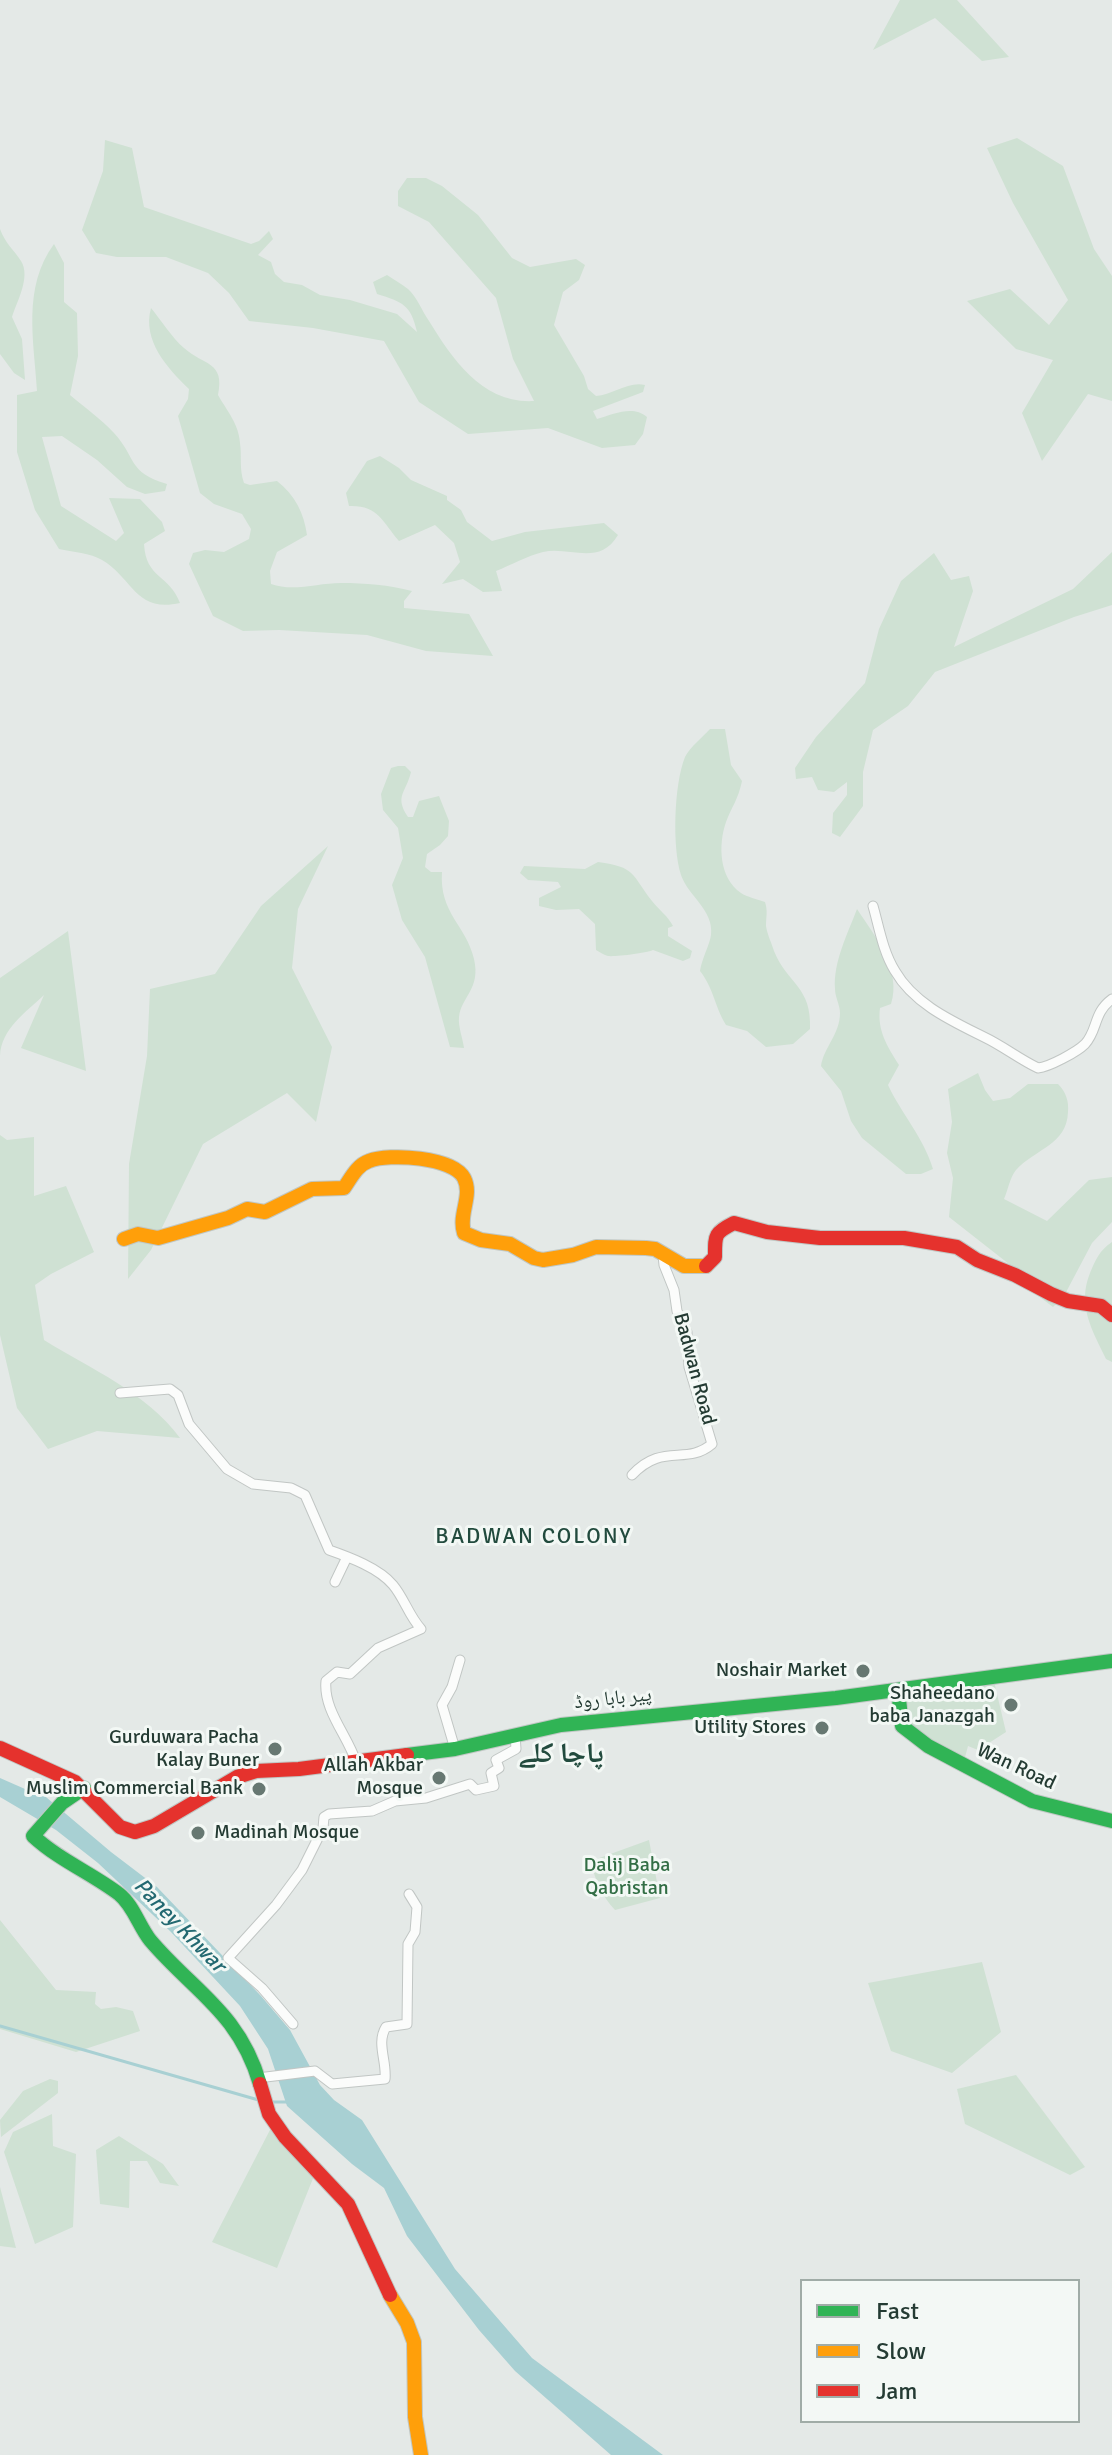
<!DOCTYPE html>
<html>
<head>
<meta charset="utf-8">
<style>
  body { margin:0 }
  #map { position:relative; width:1112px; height:2455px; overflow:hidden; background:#e4e9e7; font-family:Signika,sans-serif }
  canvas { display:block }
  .legend { position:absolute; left:800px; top:2279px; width:280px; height:144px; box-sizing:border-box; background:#f3f8f5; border:2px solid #a0aca7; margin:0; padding:10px 14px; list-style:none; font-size:24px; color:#243b33 }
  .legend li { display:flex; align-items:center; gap:16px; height:40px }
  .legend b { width:40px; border:2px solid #a0aca7 }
</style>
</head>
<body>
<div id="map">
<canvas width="1112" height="2455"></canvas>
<ul class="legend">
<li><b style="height:10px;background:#30b455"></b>Fast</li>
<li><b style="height:10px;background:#ff9f0a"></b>Slow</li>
<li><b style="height:10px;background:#e5322d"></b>Jam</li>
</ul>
</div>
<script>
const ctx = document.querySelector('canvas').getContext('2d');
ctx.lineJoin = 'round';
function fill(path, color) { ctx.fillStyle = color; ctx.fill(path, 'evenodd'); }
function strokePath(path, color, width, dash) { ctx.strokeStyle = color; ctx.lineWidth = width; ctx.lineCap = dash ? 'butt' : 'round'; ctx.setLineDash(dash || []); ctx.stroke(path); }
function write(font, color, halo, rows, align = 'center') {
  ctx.font = font + ' Signika,"Noto Naskh Arabic",sans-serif'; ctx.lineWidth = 6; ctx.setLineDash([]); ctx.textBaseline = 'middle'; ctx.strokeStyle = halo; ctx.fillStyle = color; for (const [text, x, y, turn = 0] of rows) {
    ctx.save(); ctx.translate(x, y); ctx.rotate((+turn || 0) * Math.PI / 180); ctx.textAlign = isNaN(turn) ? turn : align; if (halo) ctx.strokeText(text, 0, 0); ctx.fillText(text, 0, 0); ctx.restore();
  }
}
fill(new Path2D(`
  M900,0H957L1009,57L982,61L935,18L873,50Z
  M1017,138L1063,166L1094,249L1112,276V401L1088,394L1042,461L1022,413L1053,360L1016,349L967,301L1010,289L1049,325L1068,300L1013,203L987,148Z
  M105,140L132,148L144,207L251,244L259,241L269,231L273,239L258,255L271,262L275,274L284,282L302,285L320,295L350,300L397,314L417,332C411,305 403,302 377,294L373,282L387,275C394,280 402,284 408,289C417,297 422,311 429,321C453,360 483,404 534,401L513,359L496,298L429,222L398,206V191L407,178H426L442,186L478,215L512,258L530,267L576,259L585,265L579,280L563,292L554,325L584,376L588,389L596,396C613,395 628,381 645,385L643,392L593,411L597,419C614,414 633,405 647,417L643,434L635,445L602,448L548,428L468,434L419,402L384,341L313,328L249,321L229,293L208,273L166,257H117L96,253L82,230L103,171Z
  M0,229C5,243 14,250 21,261C31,277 17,301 12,317L22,339L25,380L14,373L0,354Z
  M54,244L64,263V302L77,313L78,356L70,395C84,407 101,419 114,433C137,458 127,472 167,484L165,491L145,494L127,487L97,460L62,436L42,437L61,506L116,541L124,533L109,498L140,499L162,522L165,531L144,544C146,579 169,574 180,603C135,613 133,578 102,560C91,553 72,552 59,549L35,510L17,452V395L37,391C34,340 22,288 54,244Z
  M151,308C161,320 172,338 184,348C204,366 225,361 218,395C227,411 239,424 240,443C242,457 239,469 244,483L250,485L277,481C295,495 304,513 307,535L277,552L270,571L271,584C293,592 318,583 341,583C365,583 389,585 412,591L404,601V608L469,614L493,656L426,651L367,635L279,630L243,631L213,616L189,564L193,553L205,550L224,552L249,539L251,529L242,514L214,504L200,493L178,416L188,399L189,389C167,368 142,340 151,308Z
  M380,456L399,468L411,480L447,496V500L461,510L467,522L492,541L525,532L604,523L618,535C599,567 570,546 543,552C527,556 511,565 496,571L502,591L483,592L463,579L442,584L460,562L454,543L435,525L399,541C382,521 378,505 349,506L346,493L367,461Z
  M1112,552V605L1074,617L935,672L908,706L873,730L863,772V806L840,837L832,833L833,813L847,795V782L834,792L818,790L812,777L796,779L795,768L816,737L865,683L879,629L901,581L934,553L951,580L969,576L973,591L954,647L1073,589Z
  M710,729H725L731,765L742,781C738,800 732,806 726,822C718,845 719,878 741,893C747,897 757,899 765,902C768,911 766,917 766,926C767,934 772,944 774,951C787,984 812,986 810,1029L793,1044L766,1047L747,1031L726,1025C714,1005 714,989 700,971C702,958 710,944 711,935C714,910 688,896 681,875C672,847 674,784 685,757C690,747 703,737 710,729Z
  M398,766H405L411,772C406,793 394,796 408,817H413L419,801L439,796L449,821L448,836L440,845L427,854L425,867L431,872H442C439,913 466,925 474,959C481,989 461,997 459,1017C458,1027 463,1039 464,1048L450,1047L425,957L402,920L392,885L403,858L398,828L383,810L381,794L391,768Z
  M328,846L298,909L292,968L332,1047L316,1122L287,1093L203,1144L151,1250L128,1279L129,1164L147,1056L150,989L215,974L261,906Z
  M598,862C636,867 631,874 652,901C659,910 668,916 673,926L668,928V936L692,951L690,958L683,961L653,950C648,953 614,957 608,956C604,955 600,952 596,950L595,924L579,909L556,910L539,906V898L561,887L558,882L528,880L520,873L524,866L585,869Z
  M857,909C875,936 902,971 891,1004L880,1008C877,1030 887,1046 899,1065L888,1085C901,1113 924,1138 933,1169L921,1174H906L862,1138L851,1121L841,1091L821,1066C824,1047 840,1034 840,1013C840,1005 835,997 835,989C833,962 848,933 857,909Z
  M68,931L86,1071L21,1048L44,995C26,1012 1,1029 0,1056V978Z
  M978,1073L985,1090L993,1101L1010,1098L1028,1084H1058C1066,1092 1069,1101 1068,1112C1067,1145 1035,1149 1016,1170C1010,1177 1008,1190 1004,1199L1047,1221L1089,1180L1112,1177V1222L1092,1243L1064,1296L1053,1307L1033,1292L1014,1268L949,1217L953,1178L947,1153L952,1122L948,1089Z
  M0,1135L7,1140L34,1137V1196L66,1186L94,1252L51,1274L35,1285L44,1340C91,1369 147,1393 180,1438L97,1431L48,1449L17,1408L0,1335Z
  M1112,1242V1362L1106,1359C1092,1330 1077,1305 1090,1273C1096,1259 1099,1251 1112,1242Z
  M993,1677L1006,1732L978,1750L968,1746L964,1761L909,1734L898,1690Z
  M649,1840L660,1898L615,1910C602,1896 595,1881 591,1861Z
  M0,1920L56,1990L96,1992L95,2004L101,2009L116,2007L133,2011L140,2031L76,2052L0,2029Z
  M982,1962L1001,2032L952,2073L891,2051L868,1983Z
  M1016,2075L1085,2167L1070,2175L965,2124L957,2089Z
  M50,2079L58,2081V2093L1,2137L0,2120L23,2091Z
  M52,2114L53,2146L76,2154L73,2227L35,2244L4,2152L13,2132Z
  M271,2128L316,2171L277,2268L212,2242Z
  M119,2136L163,2164L179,2186L160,2183L147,2161H130L129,2208L100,2204L96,2150Z
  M0,2187L16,2248L0,2246Z`), '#cfe1d3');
fill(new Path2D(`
  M0,1778L25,1789L40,1792L111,1852L157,1887L261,1996L290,2030L320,2085L334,2100L362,2120L455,2269L532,2358L663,2455H611L515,2371L479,2330L407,2236L384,2188L352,2164L287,2106L268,2049L240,2006L170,1931L98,1863L56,1830L0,1797Z`), '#a8d0d3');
strokePath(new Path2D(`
  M0,2026L262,2101
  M269,2102H289`), '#a8d0d3', 3);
const street = new Path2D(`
  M873,906C879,927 883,952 895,971C914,1004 952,1021 984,1037C1003,1046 1019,1059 1038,1068C1049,1067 1077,1052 1085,1044C1098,1030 1093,1013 1112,999
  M120,1393L170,1389L178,1395L189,1424L227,1469L253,1484L291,1488L305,1495L329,1550C349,1557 379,1568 393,1585C404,1598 409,1616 421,1629L378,1648L350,1674L337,1672L326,1681C323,1710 348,1736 356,1762
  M632,1475C663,1442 686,1466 712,1444L689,1367L687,1332L677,1311L674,1290L664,1265L663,1255
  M335,1582L347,1557
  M455,1749L442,1705L452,1687L460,1660
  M293,2024L262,1988L228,1958L276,1905L302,1870L323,1828L324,1817L329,1814L372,1811L395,1801L426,1798L470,1784L476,1790L494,1786L491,1773L499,1768L496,1760L516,1749L515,1735
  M258,2078L315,2071L332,2084L385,2079C387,2061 376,2043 386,2027L407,2024L408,1944L415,1932L417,1907L409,1894`);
const fast = new Path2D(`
  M898,1690L902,1726L928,1746L1032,1801L1112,1821
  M407,1755L455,1749L561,1725L836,1698L1112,1661
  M84,1788L62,1803L33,1836C59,1860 91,1873 119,1894C133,1905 139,1926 150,1940C193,1991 239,2012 260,2084`);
const slow = new Path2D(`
  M124,1239L138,1234L158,1238L228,1218L247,1209L265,1212L312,1189L344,1188C351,1178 357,1165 369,1161C389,1153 453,1157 464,1178C473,1196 458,1214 464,1233L481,1240L510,1244L534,1258L543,1260L573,1255L596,1247L646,1248L655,1249L684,1266H706
  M390,2295L407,2323L414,2342L415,2417L421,2455`);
const jam = new Path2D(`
  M706,1266L715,1257C715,1235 714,1233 734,1223L767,1232L820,1238H904L957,1247L977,1260L1015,1275L1051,1294L1068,1301L1101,1306L1112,1315
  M0,1748L75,1782L120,1827L135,1832L154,1826L237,1777L256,1771L299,1769L407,1755
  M260,2084L269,2114L285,2137L348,2204L390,2295`);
strokePath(street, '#c1c6c4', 11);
strokePath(fast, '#c0c7c4', 16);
strokePath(slow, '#c0c7c4', 16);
strokePath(jam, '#c0c7c4', 16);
strokePath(street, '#fbfcfb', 9);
strokePath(fast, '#30b455', 14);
strokePath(slow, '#ff9f0a', 14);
strokePath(jam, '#e5322d', 14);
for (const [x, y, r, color] of [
  [863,1671,8,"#677872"],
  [1011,1705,8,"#677872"],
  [822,1728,8,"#677872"],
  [275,1749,8,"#677872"],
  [439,1778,8,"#677872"],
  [259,1789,8,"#677872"],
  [198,1833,8,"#677872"]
]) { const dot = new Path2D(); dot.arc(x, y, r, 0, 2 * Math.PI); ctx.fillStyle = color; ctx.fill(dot); strokePath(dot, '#f3f8f5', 3); }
write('20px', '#243b33', '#f3f8f5', [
  ["Badwan Road",694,1369,75],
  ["پیر بابا روڈ",613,1699,-6],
  ["Wan Road",1016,1767,25]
]);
write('20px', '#243b33', '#f3f8f5', [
  ["Noshair Market",847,1671],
  ["Shaheedano",995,1694],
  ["baba Janazgah",995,1717],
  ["Utility Stores",806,1728],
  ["Gurduwara Pacha",259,1738],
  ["Kalay Buner",259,1761],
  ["Allah Akbar",423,1766],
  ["Mosque",423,1789],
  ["Muslim Commercial Bank",243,1789],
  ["Madinah Mosque",214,1833,"left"]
], 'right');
write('20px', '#326e45', '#f3f8f5', [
  ["Dalij Baba",627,1866],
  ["Qabristan",627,1889]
]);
ctx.letterSpacing = '2px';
write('22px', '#224b3e', '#f3f8f5', [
  ["BADWAN COLONY",534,1537]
]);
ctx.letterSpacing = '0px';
write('italic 22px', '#236971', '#f3f8f5', [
  ["Paney Khwar",179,1926,46]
]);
write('bold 28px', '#224b3e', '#f3f8f5', [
  ["پاچا کلے",561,1755]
]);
</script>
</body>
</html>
